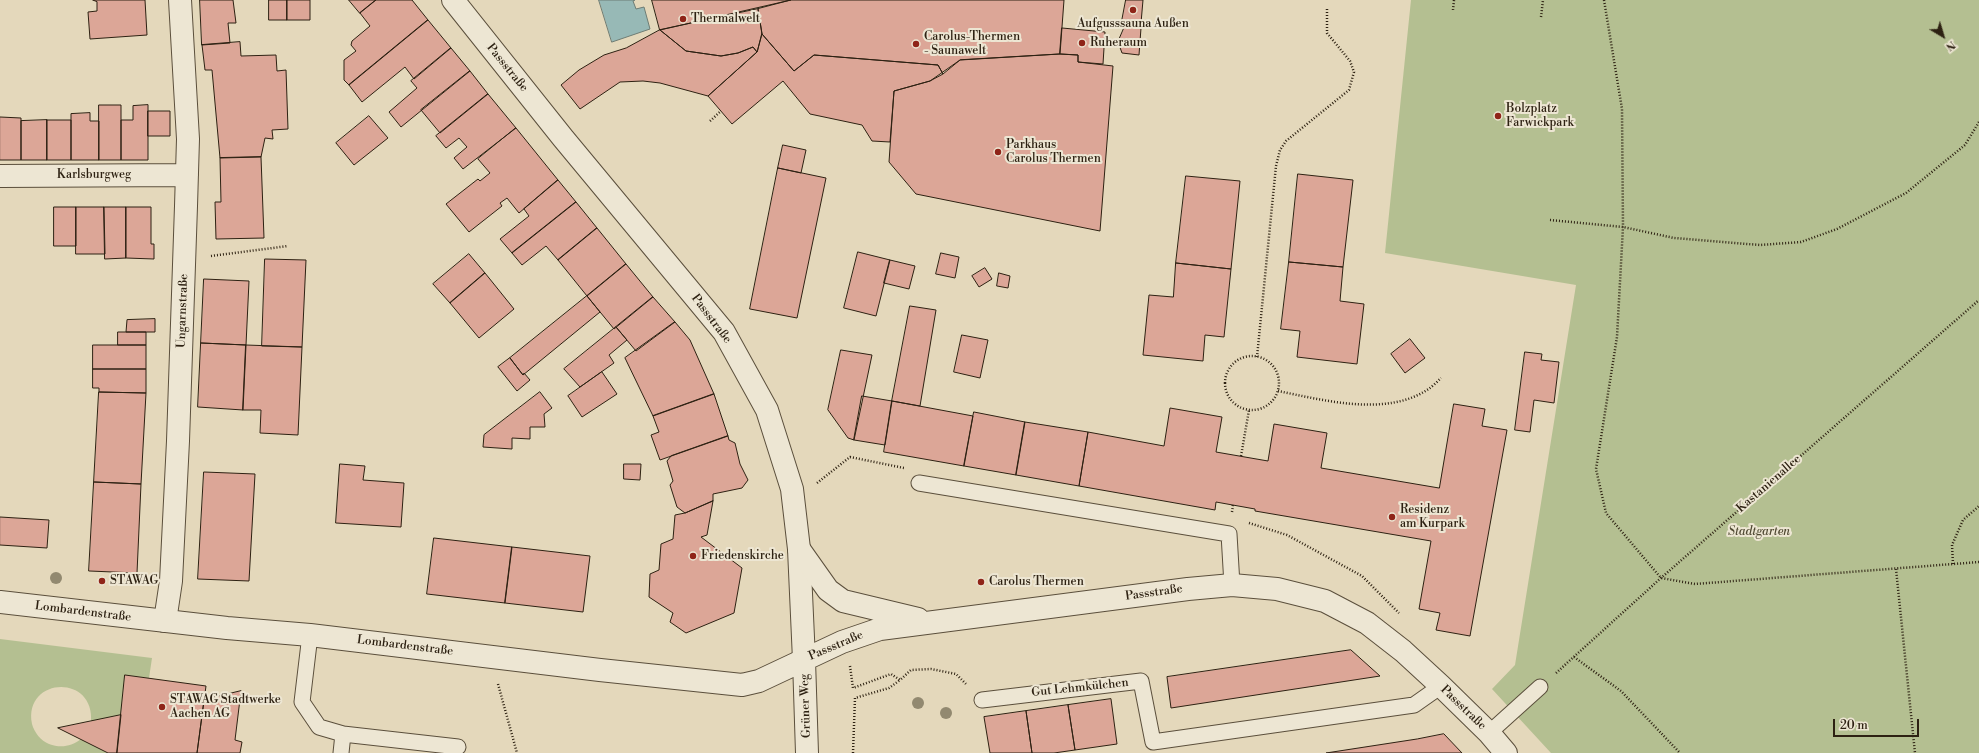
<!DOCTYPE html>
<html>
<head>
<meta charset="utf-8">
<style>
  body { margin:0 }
  #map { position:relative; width:1979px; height:753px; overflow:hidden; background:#e4d8bb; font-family:"Libre Bodoni",serif }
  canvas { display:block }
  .north { position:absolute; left:1923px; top:16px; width:40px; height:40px; -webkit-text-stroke:3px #ede6d3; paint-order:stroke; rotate:142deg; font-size:11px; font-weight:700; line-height:16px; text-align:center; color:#2d2112 }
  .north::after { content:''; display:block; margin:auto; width:14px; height:18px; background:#2d2112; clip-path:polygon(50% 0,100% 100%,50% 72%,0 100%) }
  .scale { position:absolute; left:1833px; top:719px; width:86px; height:18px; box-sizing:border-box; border:2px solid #2d2112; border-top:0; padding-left:5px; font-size:12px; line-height:14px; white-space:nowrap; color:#2d2112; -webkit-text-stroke:3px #ede6d3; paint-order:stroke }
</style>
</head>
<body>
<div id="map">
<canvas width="1979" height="753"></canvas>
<div class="north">N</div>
<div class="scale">20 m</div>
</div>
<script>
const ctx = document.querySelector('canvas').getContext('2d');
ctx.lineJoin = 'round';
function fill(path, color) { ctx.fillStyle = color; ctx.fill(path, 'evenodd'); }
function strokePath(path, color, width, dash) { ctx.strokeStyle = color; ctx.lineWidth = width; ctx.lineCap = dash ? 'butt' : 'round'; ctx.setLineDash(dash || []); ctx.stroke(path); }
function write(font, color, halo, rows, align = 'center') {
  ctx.font = font + ' "Libre Bodoni",serif'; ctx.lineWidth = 4; ctx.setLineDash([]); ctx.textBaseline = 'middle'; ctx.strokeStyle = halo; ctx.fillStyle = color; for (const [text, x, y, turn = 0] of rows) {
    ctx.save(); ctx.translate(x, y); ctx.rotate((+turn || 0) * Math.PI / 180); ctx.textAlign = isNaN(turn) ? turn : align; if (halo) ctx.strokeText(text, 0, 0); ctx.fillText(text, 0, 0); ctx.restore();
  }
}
fill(new Path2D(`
  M1411,0H1979V753H1551L1492,689L1515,665L1576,285L1385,253Z
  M0,639L152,658L149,678L125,675L121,715L91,722C95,673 23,677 32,724C34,732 41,741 49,744C60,748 71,747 81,739L108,753H0Z`), '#b4bf91');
const water = new Path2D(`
  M599,0H635L633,1L636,9L644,7L650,29L612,42Z`);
fill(water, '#97b9b6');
strokePath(water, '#6d7c74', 1);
const building = new Path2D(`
  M93,0H145L147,35L90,39L88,12L97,11V2Z
  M200,0H233L236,23H228L230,43L202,45Z
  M269,0H287V20H269Z
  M287,0H310V20H287Z
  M349,0H376L360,13Z
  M376,0H412L428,20L349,85L344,80V60L356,51L351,45L352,41L370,26L360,13Z
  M652,0H791L660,30Z
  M791,0H1064L1060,54L960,60L943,74L938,65L814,55L794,71L762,34L758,9Z
  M1126,0H1143L1141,23L1122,21Z
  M758,9L762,34L757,52L753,47L738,53L721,56L686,51L660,30Z
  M428,20L451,48L414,79L405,67L362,102L349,85Z
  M1125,26L1141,28L1139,55L1122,53L1118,42Z
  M1062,28L1105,32L1103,64L1078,62V55L1060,54Z
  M660,30L686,51L721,56L738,53L753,47L757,52L708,96L660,83L643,81L620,82L580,109L561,85L579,70L604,55L626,48Z
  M762,34L794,71L814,55L938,65L943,74L930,81L894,91L890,142L872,141L862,125L810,114L783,81L732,124L708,96L757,52Z
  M240,42L241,56L276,55L277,71L286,70L288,129L272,130L273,139L265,138L261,157L220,158L212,70H205L202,45Z
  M451,48L470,71L401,127L389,112L417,88L411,81Z
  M1060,54L1078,55V62L1113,66L1100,231L916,194L889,162L894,91L930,81L960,60Z
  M470,71L488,94L440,133L421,110Z
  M488,94L516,128L463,169L454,158L467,147L459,138L446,148L436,136Z
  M99,105H121V160H99Z
  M148,105V160H121V120H133V106Z
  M148,111H170V136H148Z
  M90,113V121H99V160H71V114Z
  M369,116L388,138L354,165L336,143Z
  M0,117L21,118V160H0Z
  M47,120H71V160H47Z
  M47,120V160H21V121Z
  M516,128L558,180L519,213L507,198L500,203L502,206L469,232L446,204L478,179L480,181L490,173L478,159Z
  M783,145L806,150L801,173L778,168Z
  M261,157L264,238L216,239L215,202H221L220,158Z
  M778,168L826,178L797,318L750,309Z
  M1298,174L1353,180L1343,267L1289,262Z
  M1186,176L1240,181L1231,269L1176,263Z
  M558,180L576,202L512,253L500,239L529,216L524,209Z
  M576,202L597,228L558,260L546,246L522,265L512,253Z
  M54,207H76V246H54Z
  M76,207H104L105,254H76Z
  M104,207H126V258L105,259Z
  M126,207H151V244H154V259L126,258Z
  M597,228L626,264L587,296L558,260Z
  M858,252L890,260L876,316L844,308Z
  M941,253L959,257L955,278L936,274Z
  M469,254L485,273L450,303L433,284Z
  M265,259L306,260L302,347L262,346Z
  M890,260L915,266L909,289L884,283Z
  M1289,262L1343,267L1340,301L1364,304L1357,364L1297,357L1300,331L1281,329Z
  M1176,263L1231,269L1224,337L1205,335L1203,361L1143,355L1149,295L1173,297Z
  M626,264L653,297L614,329L587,296Z
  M985,268L992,279L979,287L972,276Z
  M485,273L514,309L479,338L450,303Z
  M999,273L1010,276L1008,288L997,286Z
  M204,279L249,281L246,345L201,343Z
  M587,296L600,312L523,375L510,358Z
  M653,297L675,322L636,351L616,327Z
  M910,306L936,310L920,406L892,401Z
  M155,319V332H126L127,320Z
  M675,322L690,340L714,394L653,416L625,358Z
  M616,327L627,340L609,355L614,363L580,387L564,369Z
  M118,332H146V345H118Z
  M962,335L988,340L980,378L954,372Z
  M1410,339L1425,358L1405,373L1391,354Z
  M201,343L246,345L243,410L198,407Z
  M93,345H146V369H93Z
  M246,345L302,347L298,435L260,433L261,410H243Z
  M841,350L872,355L854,440L848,438L828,410Z
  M1525,352L1542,354L1541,360L1559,362L1554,403L1534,400L1530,432L1515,430Z
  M510,358L523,375L524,373L530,380L517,391L498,367Z
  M93,369H146V393L99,392V388H93Z
  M602,372L617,394L582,417L568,396Z
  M99,392L146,393L141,484L94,482Z
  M540,392L552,408L544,414L545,427H530V439L512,438V449L483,447L484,435Z
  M714,394L728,436L660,460L651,435L659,432L653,416Z
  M862,396L892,401L885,445L854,440Z
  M892,401L973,416L964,466L884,452Z
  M1454,404L1485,409L1482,426L1507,430L1470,636L1436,630L1440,613L1419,609L1431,541L1255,511V509L1216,502L1215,510L1079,486L1088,432L1164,446L1170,408L1222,417L1216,452L1268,461L1274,424L1327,433L1321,468L1439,488Z
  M974,412L1025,422L1016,475L964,466Z
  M1025,422L1088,432L1079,486L1016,475Z
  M728,436L729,440L735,443L740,464L748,480L742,488L713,494V501L685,513L677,507L670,485L673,481L667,461L671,456Z
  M340,464L365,466L363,480L404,483L401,527L336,523Z
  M624,464H641L640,480L624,479Z
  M204,472L255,474L249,581L198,579Z
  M94,482L141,484L137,573L89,571Z
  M713,501L707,535L701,537L742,568L734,613L686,633L670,622L673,613L649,597L650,574L659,570L661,544L673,539L675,515L685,513Z
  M0,517L49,520L47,548L0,545Z
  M434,538L512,547L505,603L427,594Z
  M512,547L590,556L583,612L505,603Z
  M1351,650L1380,676L1171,708L1167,677Z
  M125,675L206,686L197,753H117Z
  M241,691L235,740L242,742L240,753H197L204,700Z
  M1111,699L1117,744L1075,750L1068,705Z
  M1068,705L1075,750L1054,753H1032L1026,711Z
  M1026,711L1032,753H990L984,717Z
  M121,715L117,753H108L58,728Z
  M1444,734L1462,753H1326L1417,739Z`);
fill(building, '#dca697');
strokePath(building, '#2d2112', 1);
const service = new Path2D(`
  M919,483L1229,534L1232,585
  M310,635L302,702L319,727L343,734L458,747
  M982,700L1141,681L1153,742L1414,705L1441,686
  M1489,733L1540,687
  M341,753L343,734`);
const minor = new Path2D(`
  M453,0L563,138L724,332L767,410L792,489L799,549L804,660
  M0,176L187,175
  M165,621L171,581L178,441L186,206L188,139L180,0`);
const tertiary = new Path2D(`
  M799,549L828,590L843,601L918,619
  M0,602L227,628L310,635L600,670L742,685L759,681L842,642L880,629L1188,589L1232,585L1277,589L1325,601L1367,623L1403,651L1441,686L1489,733L1506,753
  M804,660L807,753`);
strokePath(service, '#5b4f3c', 17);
strokePath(minor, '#5b4f3c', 24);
strokePath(tertiary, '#5b4f3c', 24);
strokePath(new Path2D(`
  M1604,0L1622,109L1623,227L1617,337L1596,469L1606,513L1661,578L1695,584L1979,562
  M1453,10L1454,0
  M1541,17L1543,0
  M710,121L721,111
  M1550,220L1623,227L1674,238L1760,245L1801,242L1837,229L1906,193L1965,145L1979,122
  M211,256L288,246
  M1225 383a27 27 0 1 1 54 0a27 27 0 1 1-54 0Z
  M1257,357L1276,166L1280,150L1286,141L1349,90L1354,72L1350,61L1327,33V9
  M1278,391C1323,400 1385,417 1427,390C1432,387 1437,382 1441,378
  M1241,456L1249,410
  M817,483L850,457L904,468
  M1232,512L1233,504
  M1249,523L1287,535L1362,576L1399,613
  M1953,564L1952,545L1963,520L1979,506
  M1896,569L1915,753
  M1574,657L1621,691L1680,753
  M850,666L853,688L891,674L900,680L911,670L931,669L956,674L967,685
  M1556,673L1661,578L1979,300
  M498,684L517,753
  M853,753L855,698L889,688L900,680`), '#2d2112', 2.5, [1, 2]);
strokePath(service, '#ede6d3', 15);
strokePath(minor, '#ede6d3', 22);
strokePath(tertiary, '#ede6d3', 22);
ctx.fillStyle = '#928970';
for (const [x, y] of [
  [56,578],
  [918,703],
  [946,713]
]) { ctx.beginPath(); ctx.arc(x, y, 6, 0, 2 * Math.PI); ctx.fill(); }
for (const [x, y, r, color] of [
  [1133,10,4,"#8f2418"],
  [683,19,4,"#8f2418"],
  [1082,43,4,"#8f2418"],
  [916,44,4,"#8f2418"],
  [1498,116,4,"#8f2418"],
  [998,152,4,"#8f2418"],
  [1392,517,4,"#8f2418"],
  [693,556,4,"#8f2418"],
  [102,581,4,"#8f2418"],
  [981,582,4,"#8f2418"],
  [162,707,4,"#8f2418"]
]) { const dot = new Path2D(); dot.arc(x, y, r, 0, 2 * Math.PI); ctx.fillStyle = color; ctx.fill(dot); strokePath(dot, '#ede6d3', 1.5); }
write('12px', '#2d2112', '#ede6d3', [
  ["Thermalwelt",691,19],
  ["Aufgusssauna Außen",1133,24,"center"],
  ["Carolus-Thermen",924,37],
  ["- Saunawelt",924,51],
  ["Ruheraum",1090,43],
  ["Bolzplatz",1506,109],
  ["Farwickpark",1506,123],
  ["Parkhaus",1006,145],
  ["Carolus Thermen",1006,159],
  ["Residenz",1400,510],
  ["am Kurpark",1400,524],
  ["Friedenskirche",701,556],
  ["STAWAG",110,581],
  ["Carolus Thermen",989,582],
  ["STAWAG Stadtwerke",170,700],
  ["Aachen AG",170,714]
], 'left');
write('12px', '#2d2112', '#ede6d3', [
  ["Passstraße",507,68,51],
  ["Karlsburgweg",94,175],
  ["Ungarnstraße",183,311,-88],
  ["Passstraße",711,319,53],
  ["Kastanienallee",1769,484,-41],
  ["Passstraße",1154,593,-8],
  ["Lombardenstraße",83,612,7],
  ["Lombardenstraße",405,646,7],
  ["Passstraße",836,646,-23],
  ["Gut Lehmkülchen",1080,688,-6],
  ["Grüner Weg",806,706,-92],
  ["Passstraße",1463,708,44]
]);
write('italic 12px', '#4f4832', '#ede6d3', [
  ["Stadtgarten",1759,532]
]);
</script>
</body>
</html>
